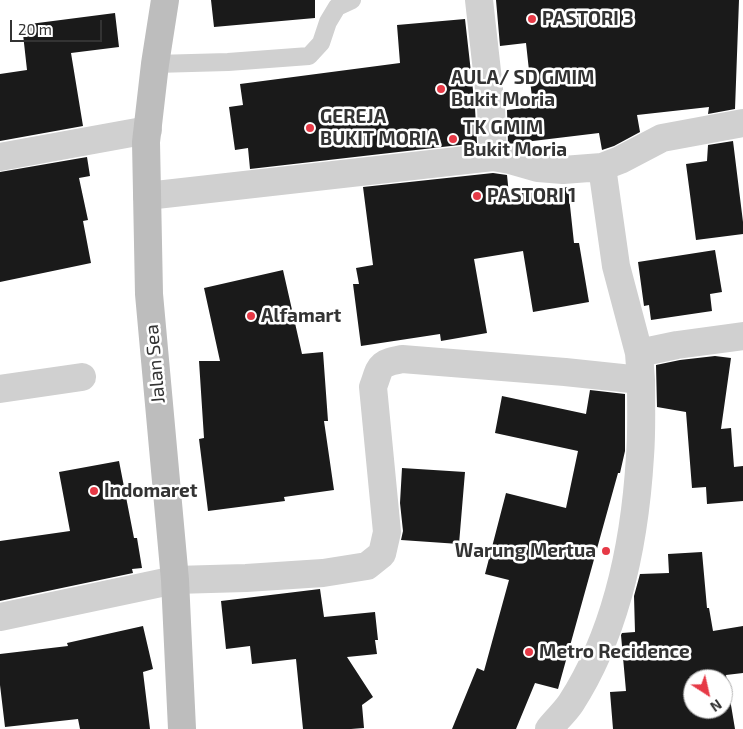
<!DOCTYPE html>
<html>
<head>
<meta charset="utf-8">
<style>
  body { margin:0 }
  #map { position:relative; width:743px; height:729px; overflow:hidden; background:#fff; font-family:"Exo 2",sans-serif }
  canvas { display:block }
  .north { position:absolute; left:683px; top:669px; width:50px; height:50px; box-sizing:border-box; background:#fff; border:1px solid #adadad; border-radius:50%; rotate:145deg; font-size:14px; font-weight:700; line-height:20px; text-align:center; color:#333 }
  .north::after { content:''; display:block; margin:auto; width:18px; height:22px; background:#e63946; clip-path:polygon(50% 0,100% 100%,50% 72%,0 100%) }
  .scale { position:absolute; left:10px; top:20px; width:92px; height:22px; box-sizing:border-box; border:2px solid #333; border-top:0; padding-left:6px; font-size:15px; line-height:18px; white-space:nowrap; color:#333; -webkit-text-stroke:4px #fff; paint-order:stroke }
</style>
</head>
<body>
<div id="map">
<canvas width="743" height="729"></canvas>
<div class="north">N</div>
<div class="scale">20 m</div>
</div>
<script>
const ctx = document.querySelector('canvas').getContext('2d');
ctx.lineJoin = 'round';
function fill(path, color) { ctx.fillStyle = color; ctx.fill(path, 'evenodd'); }
function strokePath(path, color, width, dash) { ctx.strokeStyle = color; ctx.lineWidth = width; ctx.lineCap = dash ? 'butt' : 'round'; ctx.setLineDash(dash || []); ctx.stroke(path); }
function write(font, color, halo, rows, align = 'center') {
  ctx.font = font + ' "Exo 2",sans-serif'; ctx.lineWidth = 5; ctx.setLineDash([]); ctx.textBaseline = 'middle'; ctx.strokeStyle = halo; ctx.fillStyle = color; for (const [text, x, y, turn = 0] of rows) {
    ctx.save(); ctx.translate(x, y); ctx.rotate((+turn || 0) * Math.PI / 180); ctx.textAlign = isNaN(turn) ? turn : align; if (halo) ctx.strokeText(text, 0, 0); ctx.fillText(text, 0, 0); ctx.restore();
  }
}
fill(new Path2D(`
  M211,0H315V18L214,27Z
  M496,0H739L735,109L708,114L709,107L637,115L640,132L614,146L602,150L599,133L508,144L507,110L533,107L526,43L500,46Z
  M115,13L119,47L71,53L83,126L0,141V74L27,70L22,25Z
  M465,19L475,108L477,143L250,169L248,148L235,150L229,107L243,105L240,84L400,63L397,25Z
  M733,141L743,222V234L696,240L686,164L707,161L708,145Z
  M87,157L90,176L79,178L88,220L83,221L91,263L0,282V172Z
  M493,173L507,175L509,195L568,187L574,243H579L589,302L533,312L523,251L474,259L487,333L441,341L440,334L361,346L353,284H359L356,268L373,265L363,187Z
  M715,250L722,292L710,294L712,311L651,320L649,305L644,306L638,262Z
  M283,270L302,354L323,352L328,421H324L334,490L284,497L285,501L208,511L199,439L204,438L199,361H220L204,288Z
  M715,356L731,358L721,429L731,428L734,467L743,466V501L707,504L706,487L692,488L686,412L657,407L656,365L680,360Z
  M590,390L625,394V451L620,473H618L558,689L535,683L516,729H452L477,668L484,671L509,580L485,574L506,493L566,508L578,451L495,433L502,396L586,414Z
  M119,461L134,538H137L142,568L132,569L133,573L0,601V541L70,531L59,472Z
  M402,468L465,472L459,544L401,540L403,531L400,503Z
  M702,552L707,608H709L713,631L743,626V673L726,675L735,729H613L610,692L626,691L621,635L622,633L635,632L634,596L640,574L669,573L668,554ZM693,679H723V709H693Z
  M320,589L324,617L375,612L378,640H375L377,654L347,657L373,697L362,705L364,728L351,729H303L296,659L252,664L250,646L226,649L221,601Z
  M143,626L153,669L143,672L150,729H80L78,719L5,727L0,685V654L68,646L67,643Z`), '#1a1a1a');
strokePath(new Path2D(`
  M155,64L228,62L309,56L321,43L328,22L337,7L352,0`), '#d0d0d0', 18);
strokePath(new Path2D(`
  M479,0L491,107L493,157
  M0,157L148,130
  M602,167L616,266L639,353
  M147,196L493,157L510,160L538,168L563,170L602,167L620,160L662,138L743,123
  M0,389L82,377
  M0,617L175,580L246,578L323,573L367,566L382,554L387,532L373,387C381,365 378,364 402,359L565,372L641,380L639,353L677,345L743,336
  M549,729C556,720 565,712 571,703C618,630 635,541 640,456C642,431 641,406 641,380`), '#d0d0d0', 28);
strokePath(new Path2D(`
  M165,0L155,64L146,142L149,294L175,580L182,729`), '#bdbdbd', 28);
for (const [x, y, r, color] of [
  [532,19,5,"#e63946"],
  [441,89,5,"#e63946"],
  [310,128,5,"#e63946"],
  [453,139,5,"#e63946"],
  [477,196,5,"#e63946"],
  [251,316,5,"#e63946"],
  [94,491,5,"#e63946"],
  [606,551,5,"#e63946"],
  [529,652,5,"#e63946"]
]) { const dot = new Path2D(); dot.arc(x, y, r, 0, 2 * Math.PI); ctx.fillStyle = color; ctx.fill(dot); strokePath(dot, '#fff', 2); }
write('bold 19px', '#333', '#fff', [
  ["PASTORI 3",542,19],
  ["AULA/ SD GMIM",451,78],
  ["Bukit Moria",451,100],
  ["GEREJA",320,117],
  ["BUKIT MORIA",320,139],
  ["TK GMIM",463,128],
  ["Bukit Moria",463,150],
  ["PASTORI 1",487,196],
  ["Alfamart",261,316],
  ["Indomaret",104,491],
  ["Warung Mertua",596,551,"right"],
  ["Metro Recidence",539,652]
], 'left');
write('19px', '#333', '#fff', [
  ["Jalan Sea",155,364,-95]
]);
</script>
</body>
</html>
